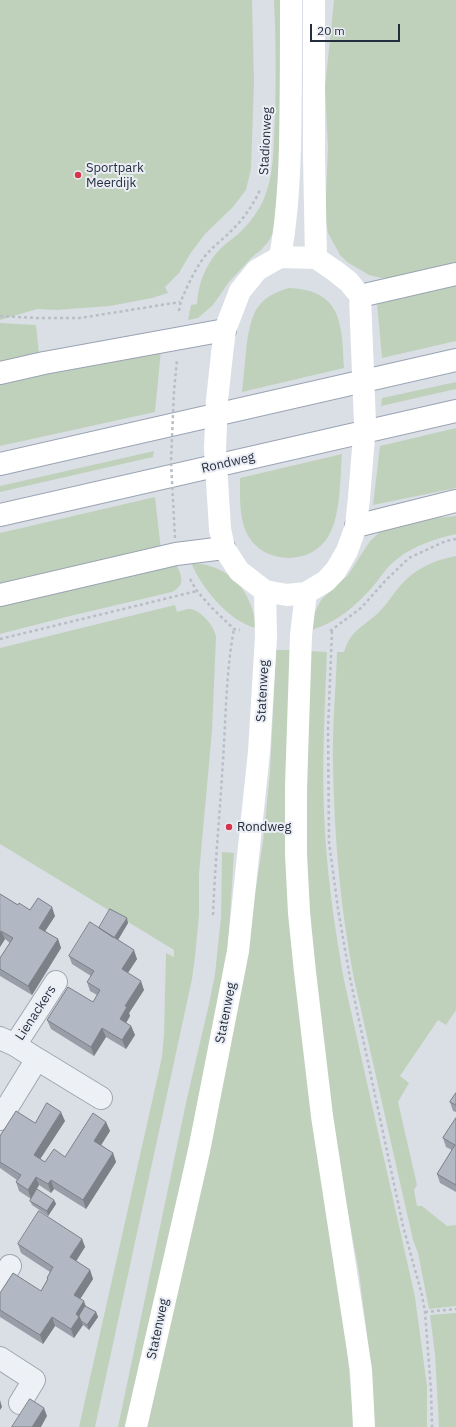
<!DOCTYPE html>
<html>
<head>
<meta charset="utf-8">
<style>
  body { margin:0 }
  #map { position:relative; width:456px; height:1427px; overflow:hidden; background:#dadfe6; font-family:"IBM Plex Sans",sans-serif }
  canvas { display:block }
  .scale { position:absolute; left:310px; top:24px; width:90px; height:18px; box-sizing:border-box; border:2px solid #242d3d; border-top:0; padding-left:5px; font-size:12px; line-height:14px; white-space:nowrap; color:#242d3d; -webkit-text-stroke:3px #eaeef4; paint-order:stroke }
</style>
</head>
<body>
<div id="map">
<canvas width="456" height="1427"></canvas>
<div class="scale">20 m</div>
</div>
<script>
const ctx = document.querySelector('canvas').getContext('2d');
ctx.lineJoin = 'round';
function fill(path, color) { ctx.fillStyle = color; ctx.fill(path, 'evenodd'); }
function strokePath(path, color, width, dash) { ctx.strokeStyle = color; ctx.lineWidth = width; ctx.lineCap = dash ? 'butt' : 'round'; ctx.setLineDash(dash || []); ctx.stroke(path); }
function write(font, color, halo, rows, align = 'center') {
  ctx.font = font + ' "IBM Plex Sans",sans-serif'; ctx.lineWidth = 4; ctx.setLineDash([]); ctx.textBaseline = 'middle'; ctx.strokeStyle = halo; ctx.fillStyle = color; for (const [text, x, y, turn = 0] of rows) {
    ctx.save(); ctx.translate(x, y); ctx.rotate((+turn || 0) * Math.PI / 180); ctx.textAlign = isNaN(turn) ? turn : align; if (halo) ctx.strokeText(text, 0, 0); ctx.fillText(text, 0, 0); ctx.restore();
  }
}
fill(new Path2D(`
  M0,0H252L254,83L251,169L246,190L233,207L205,234L190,254L179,273L165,287L168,293L152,298L110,306L56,310L37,309L0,320Z
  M274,0H282L284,37L277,214L273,233L268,242L261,250L252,257L229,282L213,305L198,318L188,320L191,305L197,304C198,283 206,264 220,249C225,244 231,240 237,235C246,227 255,216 261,205C275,178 273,147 275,118C276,79 276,40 274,0Z
  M334,0H456V262L399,278H381L369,275L347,262L340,255L328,233L325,218L328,148L325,88Z
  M456,282V341L382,358L377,303Z
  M289,288C343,290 342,326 344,368L242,392C244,375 245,358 247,342C252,312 257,297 289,288Z
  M0,323L36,325L39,354L0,363Z
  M161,350L155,412L0,446V382Z
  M456,382V389L381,406L382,398Z
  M456,428V488L373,505L380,446Z
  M154,451L153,457L0,492V486Z
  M342,454C340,478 341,514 329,535C312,567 261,565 246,532C239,516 240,495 240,478Z
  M155,497L161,550L0,586V533Z
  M456,516V534C435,539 415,545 397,559C388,566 382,575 375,584C358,604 337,623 311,630L314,614L321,600L348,575L370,541L381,531L424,519Z
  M456,556V1010L446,1025L438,1020L400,1076L409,1083L398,1102L417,1185L414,1190L417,1206H422L447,1226L456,1225V1306L429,1309L418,1253L413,1240L354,979C340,907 334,835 333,762C332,725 336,688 337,652H344C351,629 364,627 379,612C387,604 393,594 400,586C415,568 435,560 456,556Z
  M191,563C229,564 253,591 256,628C228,621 202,588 191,563Z
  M176,564C182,576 186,585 172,592L70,616L0,634V606L68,591Z
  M175,605L177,612C181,611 186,609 190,609C201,610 215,627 216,637L212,731L199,874V915L195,957L192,979L95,1427H79L162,1057L164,1034L166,953L174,957V950L0,844V648Z
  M276,650H291L290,693L354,1427H145L249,932L263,842L270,772Z
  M310,651L327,652C325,705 322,758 324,811C326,868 334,924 344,980L415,1297L427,1386V1427H374L372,1374L359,1273L339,1165L314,971L306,849Z
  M222,852L234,853L227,964L129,1427H118L187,1098L209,1004L215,974L221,917Z
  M456,1313V1427H439L435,1354L430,1315Z`), '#c0d1bb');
const street = new Path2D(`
  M0,1038L15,1045L56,982
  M37,1059L101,1098
  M0,1119L37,1059L15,1045
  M0,1282L10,1266
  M0,1358L34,1380L20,1403`);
const primary = new Path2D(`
  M360,296L456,274
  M0,373L44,363L225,330
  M0,464L456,360
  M0,515L456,411
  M356,526L456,501
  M0,595L176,554L224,548`);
strokePath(street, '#a0a6b0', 24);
strokePath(primary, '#99a3b3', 24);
strokePath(new Path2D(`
  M179,311C180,301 184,294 188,285C193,275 198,265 205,256C214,245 225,238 234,228C245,217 254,203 260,190
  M0,316L37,318H80L180,302
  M190,579L197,591L213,609L234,629L240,630
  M330,631L361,608L386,580L409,558L446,541L456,539
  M332,631L328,729L329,842L338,909L350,978L403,1226L422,1295L425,1312L431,1390L432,1427
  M0,639L197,591
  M213,915C215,863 220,812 223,760C226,716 226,671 234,629
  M425,1312L456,1309`), '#b9bdc5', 2.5, [3, 3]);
strokePath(street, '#edf0f5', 22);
strokePath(new Path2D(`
  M314,0V155L316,258
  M280,257C287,220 289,184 290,147C291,98 291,49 291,0
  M222,354L225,330L240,291L257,270L280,257L316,258L335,271L349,282L360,296L361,322
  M220,529L224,548L239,571L265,591L287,595L306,593L326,581L336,570L347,551L356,526L359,498
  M306,593L301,635L296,787V854L299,913L305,972L322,1116L361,1370L364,1427
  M136,1427L199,1151L238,951L259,752L266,637L265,591`), '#fff', 22);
strokePath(primary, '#fff', 22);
strokePath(new Path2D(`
  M175,538L171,462L174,391L177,360`), '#b9bdc5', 2.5, [3, 3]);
strokePath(new Path2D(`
  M359,498L365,424L361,322
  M220,529L215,448L217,400L222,354`), '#fff', 22);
fill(new Path2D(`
  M0,894L18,905L30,910L55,916L45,931L58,939L61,948L32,995L0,976V958L10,943L5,939L0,947Z
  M128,923L118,940L137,959L128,973L144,990L129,1013L130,1016L126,1023L131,1026L135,1035L126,1049L106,1037L94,1056L51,1029L47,1020L93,1002L97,995L90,991L87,982L91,976L72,964L69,956L99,928Z
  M456,1093V1112L453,1111L450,1102Z
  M456,1118V1192L440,1183L437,1174L452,1150L446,1147L443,1138Z
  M65,1121L40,1159L45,1162L65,1157L106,1122L110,1131L101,1145L113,1153L116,1162L86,1209L54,1189L51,1193L39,1185L31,1199L19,1191L16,1182L17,1180L0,1168V1136L35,1123Z
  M54,1200L56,1204L48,1216L32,1205L30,1201Z
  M82,1239L85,1247L76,1261L90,1270L93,1279L80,1299L86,1306L96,1312L98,1317L89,1330L83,1325L74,1338L55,1326L43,1344L0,1317V1293L41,1291L47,1280V1278L50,1272L21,1253L18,1244Z`), '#989ea8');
fill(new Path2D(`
  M52,907L55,916L42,936L39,928Z
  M127,918L128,923L115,945L113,940Z
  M1,931L5,939L0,947V933Z
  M58,939L61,948L32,995L28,986Z
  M134,950L137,959L125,977L122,969Z
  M141,981L144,990L129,1013L130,1016L123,1028L120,1019L125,1006Z
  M131,1026L135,1035L126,1049L122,1040Z
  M102,1028L106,1037L94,1056L91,1047Z
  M61,1112L65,1121L37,1164L34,1155Z
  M106,1122L110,1131L98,1150L94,1141Z
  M113,1153L116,1162L86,1209L83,1200Z
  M36,1177L39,1185L31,1199L28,1190Z
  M51,1180L54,1189L51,1193L48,1184Z
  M54,1200L56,1204L48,1216L47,1211Z
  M82,1239L85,1247L73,1266L70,1257Z
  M90,1270L93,1279L77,1304L74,1295Z
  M84,1301L87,1310L81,1321L83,1325L74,1338L71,1329L76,1314Z
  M96,1312L98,1317L89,1330L87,1325Z
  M52,1317L55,1326L43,1344L40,1335Z
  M0,1400L2,1407L0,1410Z
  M44,1408L47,1416L41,1427H32Z`), '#7c8188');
const building = new Path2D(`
  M0,894L18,905L19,903L30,910L38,898L52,907L39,928L58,939L28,986L0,969V958L13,938L1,931L0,933Z
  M110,909L127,918L114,938L99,928Z
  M90,922L134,950L122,969L141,981L125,1006L127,1007L120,1019L131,1026L122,1040L102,1028L91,1047L47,1020L68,987L93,1002L100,990L87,982L94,971L69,956Z
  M456,1093V1105L450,1102Z
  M47,1103L61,1112L34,1155L45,1162L54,1149L65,1157L93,1113L106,1122L94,1141L113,1153L83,1200L51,1180L48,1184L36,1177L28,1190L16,1182L21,1175L0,1162V1136L16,1111L35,1123Z
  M456,1118V1185L437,1174L455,1145L443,1138Z
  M37,1189L54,1200L47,1211L30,1201Z
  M39,1211L82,1239L70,1257L90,1270L74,1295L84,1301L76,1314L79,1317L71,1329L52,1317L40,1335L0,1310V1293L13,1273L41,1291L48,1279L47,1278L53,1267L18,1244Z
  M85,1306L96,1312L87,1325L81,1321L79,1316Z
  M30,1399L44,1408L32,1427H12Z`);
fill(building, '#b1b8c3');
strokePath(building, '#7c8188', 1);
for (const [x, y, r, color] of [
  [78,175,4,"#d7344c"],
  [229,827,4,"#d7344c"]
]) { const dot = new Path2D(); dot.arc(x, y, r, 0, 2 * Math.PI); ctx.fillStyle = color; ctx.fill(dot); strokePath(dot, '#eaeef4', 1.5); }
write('13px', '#242d3d', '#eaeef4', [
  ["Stadionweg",266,141,-87],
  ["Rondweg",228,463,-13],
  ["Statenweg",263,691,-87],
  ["Lienackers",36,1013,-57],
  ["Statenweg",226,1013,-79],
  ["Statenweg",158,1329,-78]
]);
write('13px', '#242d3d', '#eaeef4', [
  ["Sportpark",86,168],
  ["Meerdijk",86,183],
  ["Rondweg",237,827]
], 'left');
</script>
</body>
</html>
